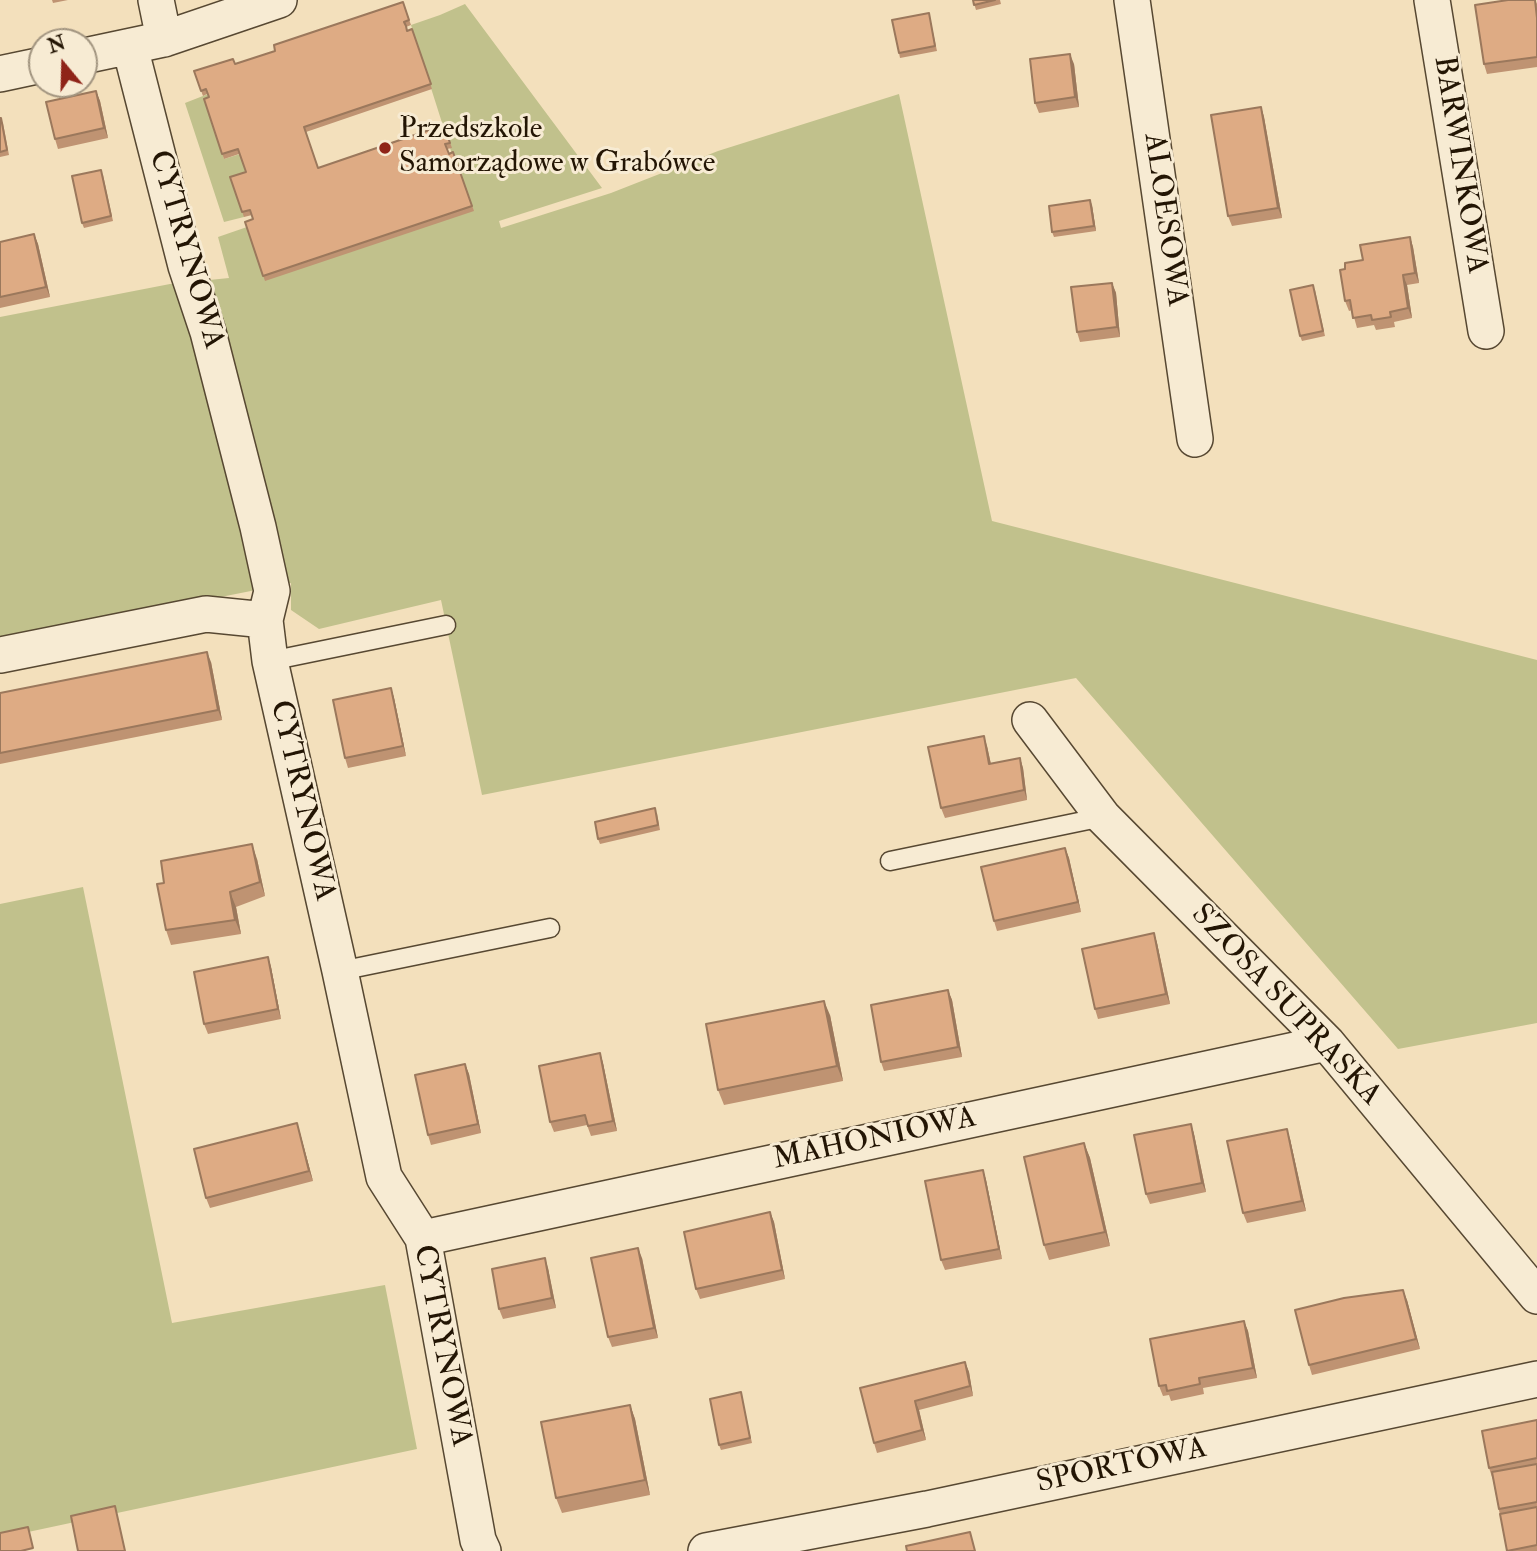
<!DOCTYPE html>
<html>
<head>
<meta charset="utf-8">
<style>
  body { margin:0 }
  #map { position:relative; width:1537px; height:1551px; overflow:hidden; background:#f3e0bc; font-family:"IM FELL Double Pica",serif }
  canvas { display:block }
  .north { position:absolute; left:28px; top:28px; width:70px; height:70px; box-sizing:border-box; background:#f7ebd3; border:2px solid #a29580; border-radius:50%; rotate:341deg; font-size:19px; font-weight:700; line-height:28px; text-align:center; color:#231504 }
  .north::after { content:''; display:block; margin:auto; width:24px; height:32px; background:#8f2418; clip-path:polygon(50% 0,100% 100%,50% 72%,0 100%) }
</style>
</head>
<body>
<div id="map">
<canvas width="1537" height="1551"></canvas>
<div class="north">N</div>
</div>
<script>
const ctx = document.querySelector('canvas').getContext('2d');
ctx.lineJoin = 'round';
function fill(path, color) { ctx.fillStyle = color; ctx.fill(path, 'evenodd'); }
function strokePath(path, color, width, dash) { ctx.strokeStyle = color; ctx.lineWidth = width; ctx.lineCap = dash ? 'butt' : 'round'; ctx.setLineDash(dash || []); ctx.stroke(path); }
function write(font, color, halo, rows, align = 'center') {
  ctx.font = font + ' "IM FELL Double Pica",serif'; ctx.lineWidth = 6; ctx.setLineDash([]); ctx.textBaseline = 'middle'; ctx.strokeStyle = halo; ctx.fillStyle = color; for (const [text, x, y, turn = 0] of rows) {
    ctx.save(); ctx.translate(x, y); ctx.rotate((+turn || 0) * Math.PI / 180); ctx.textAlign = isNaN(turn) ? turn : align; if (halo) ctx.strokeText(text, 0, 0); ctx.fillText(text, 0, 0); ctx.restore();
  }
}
fill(new Path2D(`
  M465,4L602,188L499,221L501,228L611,193L718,151L899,94L992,521L1537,660V1023L1398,1049L1076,678L482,795L441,600L319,629L291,610V583L0,641V317L170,284L229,278L218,237L247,227L470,211L411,25L440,15Z
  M208,94L224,159L240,154L247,177L244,217L224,222L185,103Z
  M83,887L172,1323L385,1285L417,1449L0,1538V904Z`), '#c1c18c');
const lane = new Path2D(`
  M270,661L446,625
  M890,861L1103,817
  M340,971L550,928`);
const street = new Path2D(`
  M156,0L164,39
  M1132,0L1195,439
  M1432,0L1486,331
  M130,47L186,266L208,332L258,527L272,591L265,620L270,661L340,971L384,1177L423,1238L478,1540L483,1551
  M84,56L164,39L279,0
  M0,74L42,65
  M0,655L206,614L265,620
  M1030,720L1103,817L1327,1043L1537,1296
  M423,1238L1327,1043
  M706,1551L927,1509L1537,1379`);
strokePath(lane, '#574832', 21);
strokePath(street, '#574832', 38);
strokePath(lane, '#f7ebd3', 18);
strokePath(street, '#f7ebd3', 35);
fill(new Path2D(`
  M52,0H68L53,3Z
  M973,0H1000L1001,4L976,10Z
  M1508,0H1535L1537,4V67L1487,74L1484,64Z
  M403,2L411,25L406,27L407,31L412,29L432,89L306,132L318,168L444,125L452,148L447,149L449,154L453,152L474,211L265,281L245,222L253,219L252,215L244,217L230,177L246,172L239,154L224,159L204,99L209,97L207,94L203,96L194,71L235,64L275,51Z
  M929,13L937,51L900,58L899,53Z
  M1074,64L1079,107L1039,113L1035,103Z
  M96,91L100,101L108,138L58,149L55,139Z
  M1261,107L1264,117L1282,218L1232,226L1228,216Z
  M0,118L3,123L9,155L0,157Z
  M103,175L113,221L84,228L82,223Z
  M1092,205L1096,231L1054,237L1052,232Z
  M34,234L38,244L50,297L0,308V242Z
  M1410,237L1413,247L1419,283L1407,285L1412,318L1394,322L1395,327L1376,330L1374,325L1357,328L1352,310L1349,311L1345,301V269Z
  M1112,283L1116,293L1120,337L1080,342L1077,332Z
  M1315,290L1325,336L1302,341L1300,336Z
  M211,662L222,720L0,764V693Z
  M391,688L394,698L406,756L348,768L345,758Z
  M987,746L991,764L1020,758L1023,768L1027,800L945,818L941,808Z
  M657,813L660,830L600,844L598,839Z
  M1065,848L1069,858L1081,912L997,931L994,921Z
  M257,859L265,896L236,907L241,934L171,945L166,930L164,883Z
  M1154,933L1157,943L1170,1004L1098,1019L1095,1009Z
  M268,957L271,967L281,1019L208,1034L204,1024Z
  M948,990L952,1000L962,1057L884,1071L881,1062Z
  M830,1015L843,1081L724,1105L718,1090Z
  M600,1053L603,1063L617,1131L591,1136L587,1125L554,1132L550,1122Z
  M465,1064L469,1074L481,1133L431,1145L428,1135Z
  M1191,1124L1194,1134L1206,1192L1150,1204L1146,1194Z
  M300,1133L313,1181L210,1208L206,1198Z
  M1290,1139L1306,1211L1247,1223L1243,1213Z
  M1084,1143L1090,1158L1110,1246L1049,1260L1044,1245Z
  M983,1170L986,1180L1002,1259L945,1270L941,1260Z
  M770,1212L774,1222L785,1279L700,1299L696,1289Z
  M642,1258L658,1338L612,1347L608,1337Z
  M548,1268L556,1308L503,1319L499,1309Z
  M1407,1300L1420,1349L1312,1375L1309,1365Z
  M1244,1321L1248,1331L1257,1378L1203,1388L1204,1394L1171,1401L1169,1395L1163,1396L1159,1386Z
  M965,1362L969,1372L973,1396L919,1410L926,1440L877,1453L874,1443L860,1388Z
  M742,1397L752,1443L721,1450L719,1445Z
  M630,1405L635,1419L650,1495L562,1513L556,1498Z
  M1537,1420V1551H1507L1493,1480L1489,1468Z`), '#bf9372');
fill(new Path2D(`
  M1070,54L1074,64L1079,107L1075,97Z
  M96,91L100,101L108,138L104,128Z
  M1261,107L1264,117L1282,218L1278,208Z
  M1090,200L1092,205L1096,231L1094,226Z
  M34,234L38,244L50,297L46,287Z
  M1410,237L1413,247L1419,283L1415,273Z
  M1403,275L1407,285L1412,318L1408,308Z
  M1112,283L1116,293L1120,337L1117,327Z
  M207,652L211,662L222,720L218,710Z
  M391,688L394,698L406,756L403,746Z
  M984,736L987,746L993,774L989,764Z
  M1020,758L1023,768L1027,800L1024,790Z
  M252,844L257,859L265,896L260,882Z
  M1065,848L1069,858L1081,912L1078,902Z
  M230,892L236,907L241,934L235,920Z
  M1154,933L1157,943L1170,1004L1166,994Z
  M268,957L271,967L281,1019L278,1009Z
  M948,990L952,1000L962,1057L958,1047Z
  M824,1001L830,1015L843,1081L837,1066Z
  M600,1053L603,1063L617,1131L613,1121Z
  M465,1064L469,1074L481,1133L478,1124Z
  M297,1123L300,1133L313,1181L309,1171Z
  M1191,1124L1194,1134L1206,1192L1202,1183Z
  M1287,1129L1290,1139L1306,1211L1302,1201Z
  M1084,1143L1090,1158L1110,1246L1105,1232Z
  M983,1170L986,1180L1002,1259L999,1249Z
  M770,1212L774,1222L785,1279L782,1270Z
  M638,1248L642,1258L658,1338L654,1328Z
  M545,1258L548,1268L556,1308L552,1298Z
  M1403,1290L1407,1300L1420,1349L1416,1339Z
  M1244,1321L1248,1331L1257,1378L1253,1368Z
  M965,1362L969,1372L973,1396L970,1386Z
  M915,1401L919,1410L926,1440L922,1430Z
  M630,1405L635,1419L650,1495L645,1480Z`), '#9b785c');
const building = new Path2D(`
  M973,0H995L974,5Z
  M1508,0H1535L1537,18V57L1484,64L1475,5Z
  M403,2L409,20L404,22L406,26L407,31L412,29L431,84L304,127L318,168L444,125L450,143L445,144L449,154L453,152L472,206L263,276L245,222L253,219L250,210L242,212L230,177L246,172L238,149L222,154L204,99L209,97L206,89L201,91L194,71L233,59L235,64L275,51L274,45Z
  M929,13L935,46L899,53L892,20Z
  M1070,54L1075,97L1035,103L1030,59Z
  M96,91L104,128L55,139L46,102Z
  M1261,107L1278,208L1228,216L1211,115Z
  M0,118H1L7,150L0,152Z
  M101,170L111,216L82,223L72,176Z
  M1090,200L1094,226L1052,232L1049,206Z
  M34,234L46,287L0,297V242Z
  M1410,237L1415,273L1403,275L1408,308L1390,312L1391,317L1372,320L1371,315L1353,318L1350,300L1345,301L1340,270L1345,269V263L1363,260L1360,245Z
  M1112,283L1117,327L1077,332L1071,287Z
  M1313,285L1323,331L1300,336L1290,290Z
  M207,652L218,710L0,753V693Z
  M391,688L403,746L345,758L333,700Z
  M984,736L989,764L1020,758L1024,790L941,808L928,747Z
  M655,808L658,825L598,839L595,822Z
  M252,844L260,882L230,892L235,920L166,930L157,884L164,883L161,861Z
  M1065,848L1078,902L994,921L981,867Z
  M1154,933L1166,994L1095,1009L1082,949Z
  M268,957L278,1009L204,1024L194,972Z
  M948,990L958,1047L881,1062L871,1005Z
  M824,1001L837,1066L718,1090L706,1024Z
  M600,1053L613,1121L588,1126L585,1115L550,1122L539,1066Z
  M465,1064L478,1124L428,1135L415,1075Z
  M297,1123L309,1171L206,1198L194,1149Z
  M1191,1124L1202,1183L1146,1194L1134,1135Z
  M1287,1129L1302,1201L1243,1213L1227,1141Z
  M1084,1143L1105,1232L1044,1245L1024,1157Z
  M983,1170L999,1249L941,1260L925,1181Z
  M770,1212L782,1270L696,1289L684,1232Z
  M638,1248L654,1328L608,1337L591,1258Z
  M545,1258L552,1298L499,1309L492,1269Z
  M1403,1290L1416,1339L1309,1365L1295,1310L1344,1298Z
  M1244,1321L1253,1368L1199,1378L1200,1384L1167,1391L1166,1385L1159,1386L1150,1339Z
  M965,1362L970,1386L915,1401L922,1430L874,1443L860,1388Z
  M741,1392L750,1438L719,1445L710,1399Z
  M630,1405L645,1480L556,1498L541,1422Z
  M1537,1420V1458L1489,1468L1482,1431Z
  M1537,1464V1502L1499,1509L1492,1472Z
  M115,1506L125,1551H78L71,1516Z
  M1537,1507V1545L1507,1551L1500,1514Z
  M28,1527L33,1548L21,1551H0V1533Z
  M970,1532L975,1551H907L906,1546Z`);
fill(building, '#deab84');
strokePath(building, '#9b785c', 2);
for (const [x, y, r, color] of [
  [385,148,7,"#8f2418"]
]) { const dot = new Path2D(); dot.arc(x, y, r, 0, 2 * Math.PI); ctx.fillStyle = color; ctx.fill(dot); strokePath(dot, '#f7ebd3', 2.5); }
write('30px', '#231504', '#f7ebd3', [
  ["Przedszkole",399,131],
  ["Samorządowe w Grabówce",399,165]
], 'left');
write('30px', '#231504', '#f7ebd3', [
  ["BARWINKOWA",1459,165,81],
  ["ALOESOWA",1164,220,82],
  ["CYTRYNOWA",185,250,74],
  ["CYTRYNOWA",301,801,77],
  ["SZOSA SUPRASKA",1285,1006,47],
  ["MAHONIOWA",875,1140,-12],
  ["CYTRYNOWA",441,1346,79],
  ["SPORTOWA",1122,1467,-12]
]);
</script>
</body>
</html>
